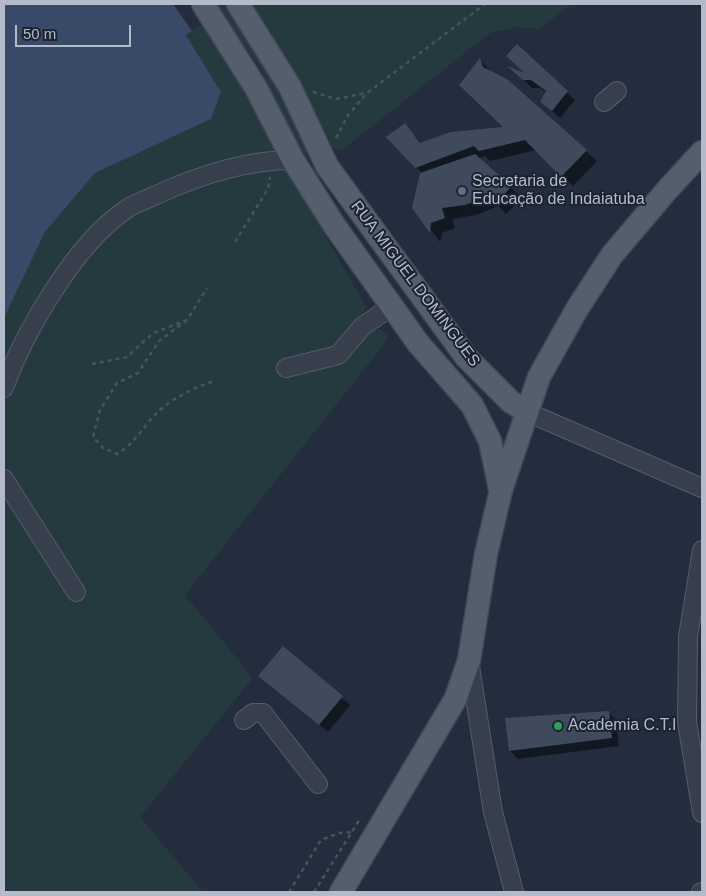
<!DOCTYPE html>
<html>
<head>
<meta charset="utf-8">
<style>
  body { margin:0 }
  #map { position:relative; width:706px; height:896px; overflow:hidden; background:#232d3d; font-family:Arial,sans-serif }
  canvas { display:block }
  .frame { position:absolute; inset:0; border:5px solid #b3bac9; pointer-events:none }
  .scale { position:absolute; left:15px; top:25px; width:116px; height:22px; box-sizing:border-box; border:2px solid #b3bac9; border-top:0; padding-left:6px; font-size:15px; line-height:18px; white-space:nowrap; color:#b3bac9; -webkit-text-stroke:4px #1c2432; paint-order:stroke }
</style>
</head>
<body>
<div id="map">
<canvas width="706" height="896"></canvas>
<div class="frame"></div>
<div class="scale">50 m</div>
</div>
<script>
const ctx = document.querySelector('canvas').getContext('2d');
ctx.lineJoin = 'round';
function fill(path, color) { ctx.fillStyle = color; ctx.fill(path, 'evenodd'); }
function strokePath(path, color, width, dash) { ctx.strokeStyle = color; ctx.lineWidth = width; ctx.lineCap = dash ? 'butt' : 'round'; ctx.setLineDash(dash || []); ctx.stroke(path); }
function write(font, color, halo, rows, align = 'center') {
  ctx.font = font + ' Arial,sans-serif'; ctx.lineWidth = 4; ctx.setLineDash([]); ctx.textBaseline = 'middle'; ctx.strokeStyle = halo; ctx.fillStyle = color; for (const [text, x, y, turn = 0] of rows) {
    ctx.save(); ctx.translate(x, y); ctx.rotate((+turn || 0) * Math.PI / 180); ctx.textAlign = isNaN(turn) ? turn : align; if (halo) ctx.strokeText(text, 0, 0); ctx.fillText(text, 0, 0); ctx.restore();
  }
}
fill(new Path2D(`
  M212,4H227L269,64L312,161L298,147L259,65Z
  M252,4H572L538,29L517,27L490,33L341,151L328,147L299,84Z
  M205,23L366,307L358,320L368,331L382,330L389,338L185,595L253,678L140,817L203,892H4V318L45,232L95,173L211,119L221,92L186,34Z`), '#253a3e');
fill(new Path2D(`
  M4,4H173L192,31L186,35L221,92L211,119L95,173L45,232L4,318Z`), '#384a67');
fill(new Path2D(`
  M517,46L575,100L560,118L550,109L547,93L540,88H532L513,70L528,76Z
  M480,60L491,72L506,80L597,161L573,186L537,150L490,161L485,156L479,158L522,198L506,214L498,206L476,215L452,219L455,228L442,233L440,242L414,207L422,173L388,137L405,125L422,144L505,128Z
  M283,647L350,705L328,732L268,683Z
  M608,712L616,720L619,746L518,759L510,751Z`), '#0007');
fill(new Path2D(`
  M517,44L568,91L552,111L540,102L546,91L531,80H523L507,66L525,73L506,56Z
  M480,58L483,67L507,79L587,150L561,177L525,140L479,151L474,146L415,168L386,137L405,123L420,143L451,132L503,127L459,85Z
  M475,154L512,186L494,205L488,196L465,205L442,208L445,218L431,223L430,233L412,208L420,173Z
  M283,646L343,696L319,725L258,676Z
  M609,711L612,738L509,751L505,718Z`), '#3f4b5d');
const minor = new Path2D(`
  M604,102L617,91
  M286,368L338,355L363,326L391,307
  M4,388C24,332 77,241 127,209C135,203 146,200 154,196C197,176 245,160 293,160
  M527,412L702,488
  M4,479L76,592
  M702,550L688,637L687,722L702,813
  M469,660L493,812L514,892
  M244,720L253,713H263L318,784
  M701,892H702`);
const major = new Path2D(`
  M203,4L256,88L293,160L334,225L418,343L472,405L490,441L500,489
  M238,4L290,87L327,166L466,357L511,402L527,412
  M341,892L456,698L469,660L486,554L501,490L539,377L577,309L612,255L668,189L702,152`);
strokePath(minor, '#555d6b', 20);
strokePath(major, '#404856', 25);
strokePath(new Path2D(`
  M313,92L336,99L366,93
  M336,138L348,115L367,93L485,4
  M235,242L268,189L270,177
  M187,320L159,341L138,373L117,383L100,410L93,437L103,448L117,454C136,443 145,423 161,409C177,396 194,388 214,381
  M92,364L127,357L153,333L187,320L207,288
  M289,892L321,840L339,833L352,832
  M314,892L360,819`), '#43575b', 2.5, [4, 4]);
strokePath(minor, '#373f4d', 18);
strokePath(major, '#555e6d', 22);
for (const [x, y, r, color] of [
  [462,191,5,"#5c6f8a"],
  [558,726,5,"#2e9e5b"]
]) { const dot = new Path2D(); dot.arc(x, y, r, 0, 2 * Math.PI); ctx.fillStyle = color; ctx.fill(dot); strokePath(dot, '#1c2432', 2); }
write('16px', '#b3bac9', '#1c2432', [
  ["Secretaria de",472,182],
  ["Educação de Indaiatuba",472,200],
  ["Academia C.T.I",568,726]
], 'left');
write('16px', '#b3bac9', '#1c2432', [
  ["RUA MIGUEL DOMINGUES",415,284,53]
]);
</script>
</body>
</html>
